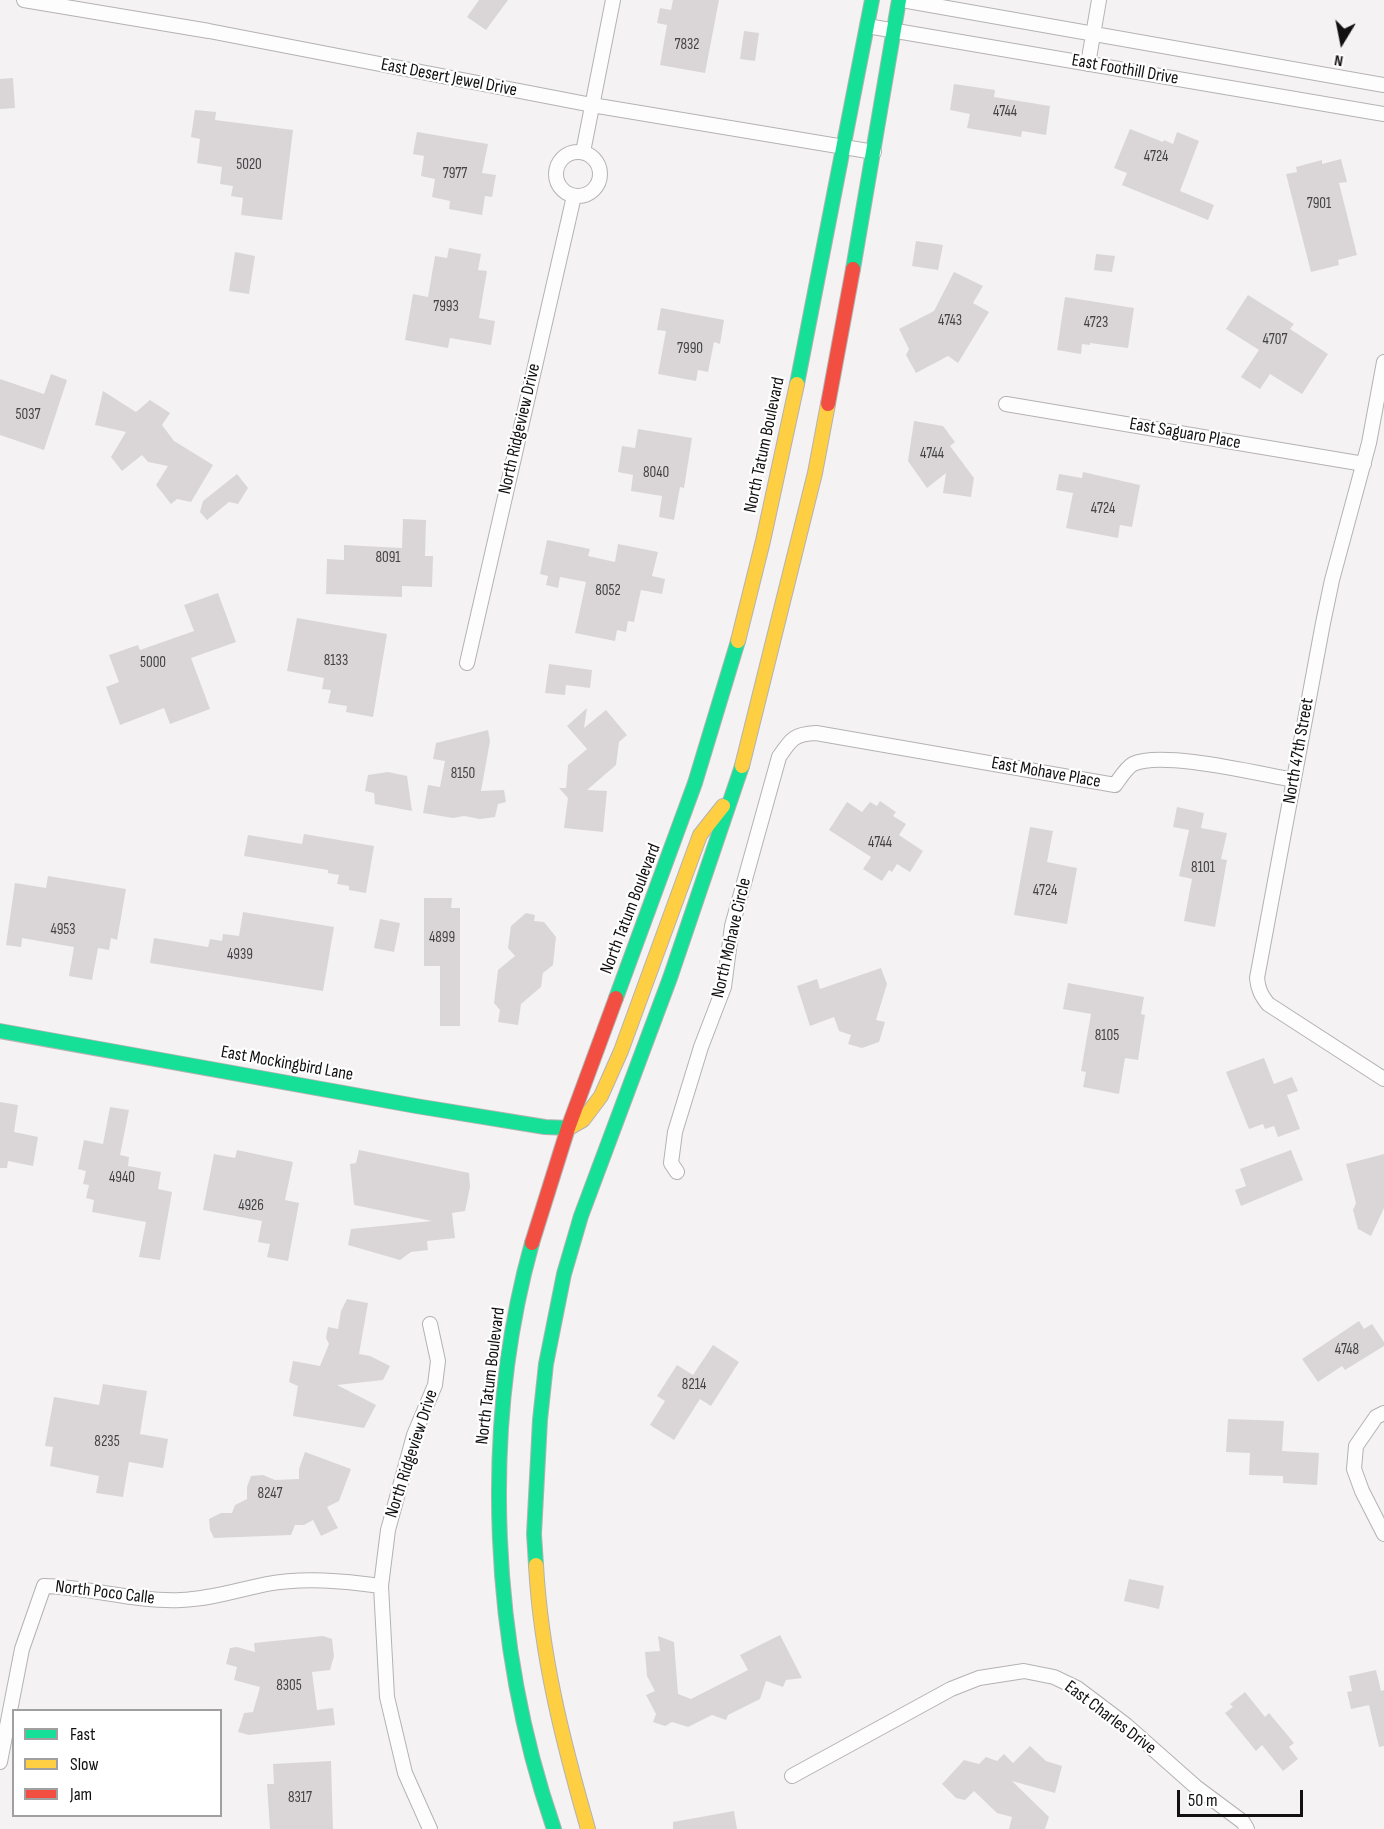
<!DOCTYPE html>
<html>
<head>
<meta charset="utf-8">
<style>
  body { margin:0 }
  #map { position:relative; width:1384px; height:1829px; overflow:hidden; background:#f5f2f4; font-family:"Sofia Sans Condensed",sans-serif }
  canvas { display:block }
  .legend { position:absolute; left:12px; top:1709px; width:210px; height:108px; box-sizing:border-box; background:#fff; border:2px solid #a0a0a0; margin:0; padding:8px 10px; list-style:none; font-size:18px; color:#121112 }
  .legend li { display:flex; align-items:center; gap:12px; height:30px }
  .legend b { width:30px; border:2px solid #a0a0a0 }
  .north { position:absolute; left:1312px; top:12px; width:60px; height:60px; -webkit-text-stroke:4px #fff; paint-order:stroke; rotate:190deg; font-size:16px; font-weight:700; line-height:24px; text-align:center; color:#121112 }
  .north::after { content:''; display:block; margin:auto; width:21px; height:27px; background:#121112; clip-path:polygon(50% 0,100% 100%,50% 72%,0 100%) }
  .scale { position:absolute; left:1177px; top:1790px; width:126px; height:27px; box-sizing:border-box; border:3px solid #121112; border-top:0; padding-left:8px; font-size:18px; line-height:21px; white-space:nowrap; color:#121112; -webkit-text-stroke:4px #fff; paint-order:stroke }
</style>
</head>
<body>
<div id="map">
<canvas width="1384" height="1829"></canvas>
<ul class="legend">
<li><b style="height:8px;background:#16e098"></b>Fast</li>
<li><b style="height:8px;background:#ffcf43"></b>Slow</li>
<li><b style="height:8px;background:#f24e42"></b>Jam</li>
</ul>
<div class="north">N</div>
<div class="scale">50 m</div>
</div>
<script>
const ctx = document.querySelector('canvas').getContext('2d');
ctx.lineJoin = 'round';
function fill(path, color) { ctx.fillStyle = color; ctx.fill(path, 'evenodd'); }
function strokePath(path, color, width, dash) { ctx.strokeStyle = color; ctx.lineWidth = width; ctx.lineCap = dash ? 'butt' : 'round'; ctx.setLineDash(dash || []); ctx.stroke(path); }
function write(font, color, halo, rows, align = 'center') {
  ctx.font = font + ' "Sofia Sans Condensed",sans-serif'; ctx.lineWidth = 4.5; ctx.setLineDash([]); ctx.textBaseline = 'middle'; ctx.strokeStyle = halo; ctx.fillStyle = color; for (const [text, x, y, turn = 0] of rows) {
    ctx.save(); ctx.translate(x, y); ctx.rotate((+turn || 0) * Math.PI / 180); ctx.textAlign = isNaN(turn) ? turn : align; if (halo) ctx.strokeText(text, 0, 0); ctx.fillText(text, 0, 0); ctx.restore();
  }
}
fill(new Path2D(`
  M479,0H508L486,30L467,17Z
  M673,0H719L705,73L660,65L667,25L657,23L660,8L671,10Z
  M744,31L759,33L755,61L740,59Z
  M13,78L15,108L0,109V79Z
  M954,84L995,90L994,97L1050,106L1046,135L1022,131L1021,137L967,128L970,114L950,110Z
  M195,110L216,112L215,120L293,130L282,220L241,215L243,198L231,196L233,186L220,184L222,167L197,163L200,139L191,137Z
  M1130,129L1163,142L1164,140L1173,144L1177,132L1199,141L1180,191L1214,205L1208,220L1122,185L1127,173L1114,168Z
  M417,132L488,144L482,173L496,175L492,197L485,196L482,215L449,209L450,201L432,197L435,179L421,176L424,156L413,154Z
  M1341,159L1347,182L1339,183L1357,255L1338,260L1339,265L1311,272L1286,174L1297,172L1296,167L1322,160V164Z
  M916,241L943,245L938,270L912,266Z
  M449,248L481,254L478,270L487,271L479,318L495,321L491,345L450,338L448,348L405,340L413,294L428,297L435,256L447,258Z
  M235,252L255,256L249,294L229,291Z
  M1096,254L1115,256L1112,272L1094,270Z
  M954,272L983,286L973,303L989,312L958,363L948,356L916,373L906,355L909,349L899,329L934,311Z
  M1248,295L1294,324L1290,329L1328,354L1302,394L1270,374L1260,389L1241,377L1259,350L1226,329Z
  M1065,297L1134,308L1128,348L1090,343V345L1082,344L1081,354L1057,350Z
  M661,308L724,320L720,344L714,342L708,372L698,370L696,381L658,374L666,331L657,330Z
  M51,374L67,380L44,450L0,435V379L44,394Z
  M103,391L136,412L150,400L170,413L162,425L174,441L213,465L191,502L177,499L171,504L156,485L168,466L148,462L142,455L122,471L111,457L126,432L95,425Z
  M914,421L943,426L955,442L950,446L974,478L971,497L943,493L946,473L927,488L908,461Z
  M638,429L692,438L684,488L680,487L674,520L659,517L662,496L631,491L633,475L618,472L622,446L635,448Z
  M1083,472L1140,485L1132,527L1120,525L1118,538L1066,528L1073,493L1056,490L1059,474L1082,478Z
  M237,474L248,488L238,504L229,502L207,520L200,512L203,501Z
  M403,519L426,520L425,556H433L432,587L402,586V597L326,594L327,559L344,560V545L402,548Z
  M547,540L590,549L588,556L615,562L618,544L658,552L652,576L665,579L662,594L641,590L634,622L628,621L626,632L617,630L615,641L575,633L586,582L560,577L558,588L546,585L548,576L540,574Z
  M218,593L236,642L191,658L210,709L170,724L164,708L120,725L106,687L119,682L109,655L138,645L140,650L194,631L184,605Z
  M297,618L387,634L373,717L346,712L347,706L328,703L331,690L322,689L324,678L287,671Z
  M549,664L592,670L590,688L566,685L565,695L545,693Z
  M587,708L584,728L606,710L627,735L619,742L616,765L587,790L607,791L603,832L564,828L568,798L559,788H566L568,765L587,749L567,726Z
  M488,730L490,741L481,791L504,790L506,802L498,804L495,817L480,819L464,816L453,818L423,813L428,785L440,787L445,761L433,759L436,743Z
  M388,772L407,776L412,811L375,804L374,793L365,791L368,775Z
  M880,801L896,812L893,816L906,824L899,835L923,851L910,872L897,864L892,872L889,870L882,881L863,869L871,857L829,830L847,802L862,812L870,802L877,806Z
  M1177,807L1204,813L1201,828L1227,833L1221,859L1227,860L1215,927L1184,921L1192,879L1179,876L1189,830L1173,827Z
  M1030,827L1053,831L1047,862L1077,868L1067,924L1014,915Z
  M304,834L374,846L366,893L349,890V886L337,884L339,875L328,873V870L244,856L248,835L302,844Z
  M48,876L126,889L117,940L111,938L109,950L98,948L92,980L69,976L74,947L22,938L21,947L6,945L15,883L46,888Z
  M424,898H452L451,908H460V1026H440V966H424Z
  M243,912L334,927L323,991L150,963L154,938L208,947L210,939L222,941L223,934L239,936Z
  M526,913L535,915L534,921L544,922L556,937L553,965L543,973L541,987L521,1004L518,1025L498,1022L500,1010L494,1003L498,970L515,956L508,948L511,926Z
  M380,919L400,923L394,952L374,948Z
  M881,968L887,984L876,1020L885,1022L879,1042L862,1048L848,1044L851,1035L839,1031L834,1017L810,1026L797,986L817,979L820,989Z
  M1068,983L1144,997L1141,1014L1145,1015L1138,1060L1125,1058L1119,1094L1083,1087L1086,1072L1081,1071L1091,1014L1063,1009Z
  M1264,1058L1274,1084L1292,1077L1298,1091L1287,1095L1300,1129L1278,1137L1274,1126L1265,1129L1263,1124L1249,1129L1226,1072Z
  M0,1102L18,1105L14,1132L38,1137L33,1166L8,1161L7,1168H0Z
  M110,1107L129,1110L120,1155L129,1157L128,1166L161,1172L158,1189L172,1192L160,1260L139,1257L146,1222L92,1212L94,1200L86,1198L89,1185L83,1184L86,1171L78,1169L84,1140L103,1144Z
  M237,1150L293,1162L285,1200L299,1203L288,1261L267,1257L270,1244L258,1242L262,1221L203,1210L214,1154L235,1158Z
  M359,1150L469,1173L470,1187L465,1211L452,1213L455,1238L427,1241L428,1250L411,1252L400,1260L348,1245L351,1229L432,1221L354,1205L350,1164L356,1163Z
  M1291,1150L1303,1180L1241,1206L1235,1190L1246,1186L1240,1169Z
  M1384,1154V1208L1371,1236L1358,1229L1353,1210L1356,1203L1346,1164Z
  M347,1299L368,1303L359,1354L370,1356L390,1366L383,1380L337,1385L376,1405L364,1428L293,1416L298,1386L289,1382L293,1361L320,1366L329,1344L326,1338L328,1327L338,1329L341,1311Z
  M1359,1321L1364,1329L1372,1324L1384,1342V1346L1345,1370L1342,1366L1318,1382L1302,1359Z
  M713,1345L739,1362L711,1406L700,1399L674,1440L650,1425L665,1401L657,1396L677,1365L693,1375Z
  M103,1384L147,1391L140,1434L168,1439L163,1468L129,1462L123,1497L96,1493L99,1476L50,1466L53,1447L45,1446L54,1397L99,1405Z
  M1228,1419L1284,1421L1282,1451L1319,1453L1317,1485L1283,1483V1476L1249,1475L1250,1453L1226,1452Z
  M305,1452L351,1469L339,1501L327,1507L338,1528L321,1536L313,1520L304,1525H295L291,1535L214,1538L210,1530L209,1519L221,1513H232L235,1505L247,1499V1487L251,1476L263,1475L275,1480L299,1479V1469Z
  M1129,1579L1164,1586L1159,1609L1124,1601Z
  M780,1635L802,1678L786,1680L783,1687L766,1681L760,1699L728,1715L726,1720L712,1715L688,1727L672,1722L665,1726L653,1722L656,1714L646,1695L655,1691L647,1676L645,1652L660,1651L658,1636L674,1642L678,1694L691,1699L748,1670L740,1655Z
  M323,1636L332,1639L334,1656L330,1670L312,1672L317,1710L333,1708L335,1725L249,1735L238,1732L244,1713L253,1712L260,1687L234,1680L237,1667L226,1664L230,1648L237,1647L255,1652L254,1643Z
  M1376,1670L1381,1691L1384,1690V1746L1379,1747L1369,1705L1351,1709L1347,1692L1352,1691L1349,1676Z
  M1245,1692L1265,1717L1269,1713L1294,1743L1289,1747L1298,1759L1283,1771L1262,1745L1256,1751L1225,1713L1233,1707L1230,1704Z
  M1030,1746L1046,1761L1062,1766L1055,1793L1012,1781L1049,1817L1045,1829H1009L1012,1817L997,1813L974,1791L965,1800L956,1798L942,1784L964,1760L979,1764L986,1757L997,1761L1004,1754L1013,1763Z
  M331,1761L333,1829H270L267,1784H274L273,1764Z
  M734,1811L737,1829H673V1822Z`), '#dad6d8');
const street = new Path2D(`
  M24,0L209,31L592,105L874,152
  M902,0L1384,85
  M867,26L1384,114
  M1088,64L1099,0
  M556 174a22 22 0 1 1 44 0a22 22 0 1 1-44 0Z
  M583,152L613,0
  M1384,362L1369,443L1332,580L1323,623L1257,978C1258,989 1261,995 1268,1004L1384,1079
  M1006,404L1364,464
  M467,663L574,196
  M677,1172L671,1163L675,1132L701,1047L724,987L732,926L779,757C791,739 794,734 816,733L1115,785C1120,778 1127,767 1133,764C1162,750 1259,774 1294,780
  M1384,1413L1376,1417L1356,1446L1354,1469L1362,1491L1384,1534
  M0,1762L22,1649L44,1586C90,1587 134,1602 181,1600C210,1599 238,1590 267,1584C304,1577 344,1581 381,1586
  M792,1776L951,1689L979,1678L1024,1671L1054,1677L1077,1688L1126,1725L1196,1787L1243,1822L1247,1829
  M430,1829L405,1773L387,1697L381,1586L388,1530L414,1435L435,1385L438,1361L430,1324`);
const fast = new Path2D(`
  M853,269L899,0
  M797,384L872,0
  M616,998L695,783L738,641
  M0,1031L416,1106L545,1127L569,1128
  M532,1243C480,1429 491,1647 554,1829
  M536,1565L534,1534L540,1420L546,1364L564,1274L581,1216L670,978L742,766`);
const slow = new Path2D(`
  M738,641L763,541L797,384
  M742,766L815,473L828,404
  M569,1128L583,1120L601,1096L621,1051L700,835L723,806
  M536,1565C541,1656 563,1742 588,1829`);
const jam = new Path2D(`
  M828,404L853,269
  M532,1243L568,1128L616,998`);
strokePath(street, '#b4b2b3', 16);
strokePath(fast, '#b4b2b3', 16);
strokePath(slow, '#b4b2b3', 16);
strokePath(jam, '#b4b2b3', 16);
strokePath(street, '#fefdfd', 14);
strokePath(fast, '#16e098', 14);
strokePath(slow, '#ffcf43', 14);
strokePath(jam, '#f24e42', 14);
write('15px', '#444244', null, [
  ["7832",687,45],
  ["4744",1005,112],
  ["4724",1156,157],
  ["5020",249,165],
  ["7977",455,174],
  ["7901",1319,204],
  ["7993",446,307],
  ["4743",950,321],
  ["4723",1096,323],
  ["4707",1275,340],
  ["7990",690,349],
  ["5037",28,415],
  ["4744",932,454],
  ["8040",656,473],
  ["4724",1103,509],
  ["8091",388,558],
  ["8052",608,591],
  ["8133",336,661],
  ["5000",153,663],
  ["8150",463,774],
  ["4744",880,843],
  ["8101",1203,868],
  ["4724",1045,891],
  ["4953",63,930],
  ["4899",442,938],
  ["4939",240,955],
  ["8105",1107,1036],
  ["4940",122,1178],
  ["4926",251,1206],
  ["4748",1347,1350],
  ["8214",694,1385],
  ["8235",107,1442],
  ["8247",270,1494],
  ["8305",289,1686],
  ["8317",300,1798]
]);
write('18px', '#121112', '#fff', [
  ["East Foothill Drive",1125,70,10],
  ["East Desert Jewel Drive",449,78,11],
  ["North Ridgeview Drive",520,429,-77],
  ["East Saguaro Place",1185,434,10],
  ["North Tatum Boulevard",765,445,-78],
  ["North 47th Street",1299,751,-80],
  ["East Mohave Place",1046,773,10],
  ["North Tatum Boulevard",631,909,-69],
  ["North Mohave Circle",732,938,-77],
  ["East Mockingbird Lane",287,1064,10],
  ["North Tatum Boulevard",491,1376,-83],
  ["North Ridgeview Drive",412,1454,-72],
  ["North Poco Calle",105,1593,7],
  ["East Charles Drive",1110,1718,37]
]);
</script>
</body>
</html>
